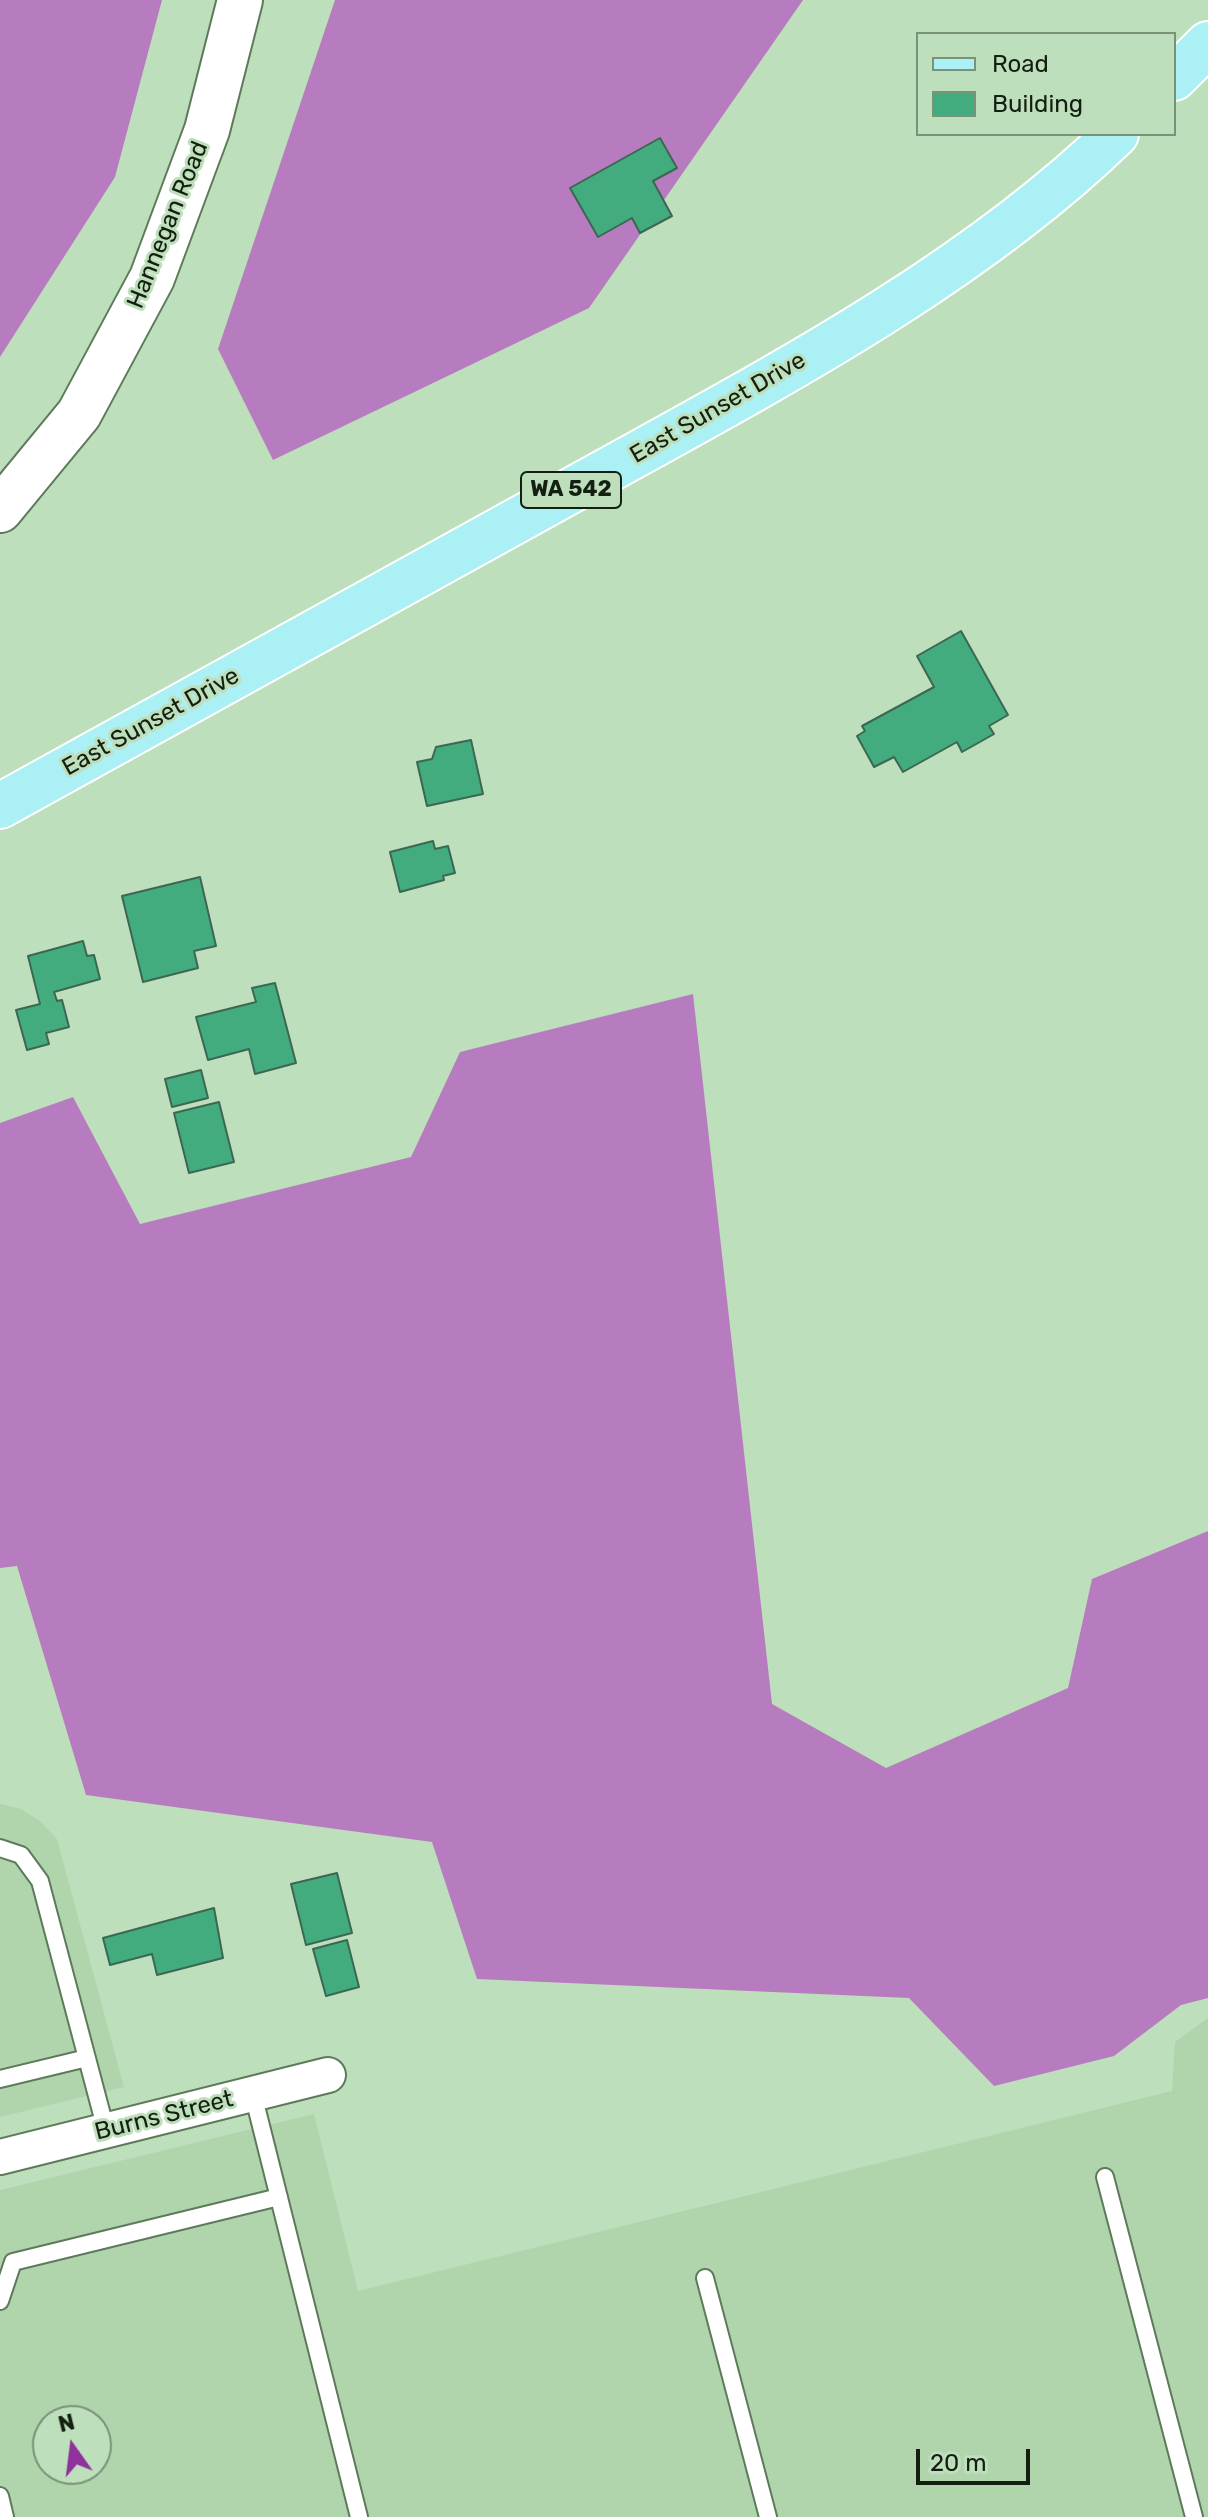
<!DOCTYPE html>
<html>
<head>
<meta charset="utf-8">
<style>
  body { margin:0 }
  #map { position:relative; width:1208px; height:2517px; overflow:hidden; background:#bedfbb; font-family:Rubik,sans-serif }
  canvas { display:block }
  .legend { position:absolute; left:916px; top:32px; width:260px; height:104px; box-sizing:border-box; background:#bedfbb; border:2px solid #7a9277; margin:0; padding:10px 14px; list-style:none; font-size:24px; color:#131f11 }
  .legend li { display:flex; align-items:center; gap:16px; height:40px }
  .legend b { width:40px; border:2px solid #7a9277 }
  .north { position:absolute; left:32px; top:2405px; width:80px; height:80px; box-sizing:border-box; background:#bedfbb; border:2px solid #7a9277; border-radius:50%; rotate:346deg; font-size:22px; font-weight:700; line-height:32px; text-align:center; color:#131f11 }
  .north::after { content:''; display:block; margin:auto; width:28px; height:36px; background:#8f329d; clip-path:polygon(50% 0,100% 100%,50% 72%,0 100%) }
  .scale { position:absolute; left:916px; top:2449px; width:114px; height:36px; box-sizing:border-box; border:4px solid #131f11; border-top:0; padding-left:10px; font-size:24px; line-height:28px; white-space:nowrap; color:#131f11; -webkit-text-stroke:6px #bedfbb; paint-order:stroke }
</style>
</head>
<body>
<div id="map">
<canvas width="1208" height="2517"></canvas>
<ul class="legend">
<li><b style="height:10px;background:#aaf0f5"></b>Road</li>
<li><b style="height:22px;background:#43ac7f"></b>Building</li>
</ul>
<div class="north">N</div>
<div class="scale">20 m</div>
</div>
<script>
const ctx = document.querySelector('canvas').getContext('2d');
ctx.lineJoin = 'round';
function fill(path, color) { ctx.fillStyle = color; ctx.fill(path, 'evenodd'); }
function strokePath(path, color, width, dash) { ctx.strokeStyle = color; ctx.lineWidth = width; ctx.lineCap = dash ? 'butt' : 'round'; ctx.setLineDash(dash || []); ctx.stroke(path); }
function write(font, color, halo, rows, align = 'center') {
  ctx.font = font + ' Rubik,sans-serif'; ctx.lineWidth = 6; ctx.setLineDash([]); ctx.textBaseline = 'middle'; ctx.strokeStyle = halo; ctx.fillStyle = color; for (const [text, x, y, turn = 0] of rows) {
    ctx.save(); ctx.translate(x, y); ctx.rotate((+turn || 0) * Math.PI / 180); ctx.textAlign = isNaN(turn) ? turn : align; if (halo) ctx.strokeText(text, 0, 0); ctx.fillText(text, 0, 0); ctx.restore();
  }
}
fill(new Path2D(`
  M0,1804L21,1809L40,1821L57,1839L124,2087L0,2117Z
  M1208,2018V2517H0V2190L314,2114L358,2291L1172,2091L1175,2042ZM48,2421H96V2469H48Z`), '#b0d5ac');
fill(new Path2D(`
  M0,0H162L115,177L0,357Z
  M335,0H803L589,308L273,460L218,349Z
  M693,994L772,1704L886,1768L1068,1688L1092,1579L1208,1531V1998L1181,2005L1114,2056L994,2086L909,1998L477,1979L432,1842L86,1795L17,1566L0,1568V1123L73,1097L140,1224L411,1157L460,1052Z`), '#b77bbf');
const building = new Path2D(`
  M660,138L677,168L653,181L672,216L640,233L632,218L598,237L570,188Z
  M961,631L1008,715L989,726L994,734L962,752L957,742L903,772L894,757L874,767L857,736L865,731L862,726L934,687L917,656Z
  M471,740L483,794L427,806L417,762L432,759L436,747Z
  M433,841L435,849L448,846L455,873L443,876L444,880L400,892L390,852Z
  M200,877L216,946L194,951L198,968L143,982L122,896Z
  M83,941L87,956L94,955L100,979L54,992L57,1001L62,1000L69,1027L46,1033L49,1044L27,1050L16,1010L40,1004L28,956Z
  M275,983L296,1063L255,1074L249,1049L208,1060L196,1017L256,1002L252,988Z
  M201,1070L208,1098L172,1107L165,1079Z
  M219,1102L234,1162L189,1173L174,1113Z
  M337,1873L352,1933L306,1945L291,1884Z
  M214,1908L223,1958L157,1975L152,1954L110,1965L103,1938Z
  M347,1940L359,1987L326,1996L313,1949Z`);
fill(building, '#43ac7f');
strokePath(building, '#3c6753', 2);
const service = new Path2D(`
  M0,1848L21,1855L40,1881L106,2130
  M0,2079L87,2058
  M253,2094L359,2517
  M1105,2177L1194,2517
  M705,2278L768,2517
  M0,2301L13,2262L279,2197
  M0,2496L5,2517`);
const minor = new Path2D(`
  M0,2157L328,2075`);
const secondary = new Path2D(`
  M0,510L79,414L152,278L207,130L240,0`);
const primary = new Path2D(`
  M1174,78L1208,44
  M0,806C197,697 394,588 592,479C769,381 970,276 1116,134`);
strokePath(service, '#5d7a5a', 20);
strokePath(minor, '#5d7a5a', 38);
strokePath(secondary, '#5d7a5a', 48);
strokePath(primary, '#fff', 48);
strokePath(service, '#fff', 16);
strokePath(minor, '#fff', 34);
strokePath(secondary, '#fff', 44);
strokePath(primary, '#aaf0f5', 44);
for (const [x, y, w] of [
  [571,490,100]
]) { const box = new Path2D(); box.roundRect(x - w / 2, y - 18, w, 36, 6); ctx.fillStyle = '#bedfbb'; ctx.fill(box); strokePath(box, '#131f11', 2); }
write('bold 22px', '#131f11', null, [
  ["WA 542",571,490]
]);
write('24px', '#131f11', '#bedfbb', [
  ["Hannegan Road",168,225,-68],
  ["East Sunset Drive",718,408,-30],
  ["East Sunset Drive",151,722,-29],
  ["Burns Street",164,2116,-14]
]);
</script>
</body>
</html>
